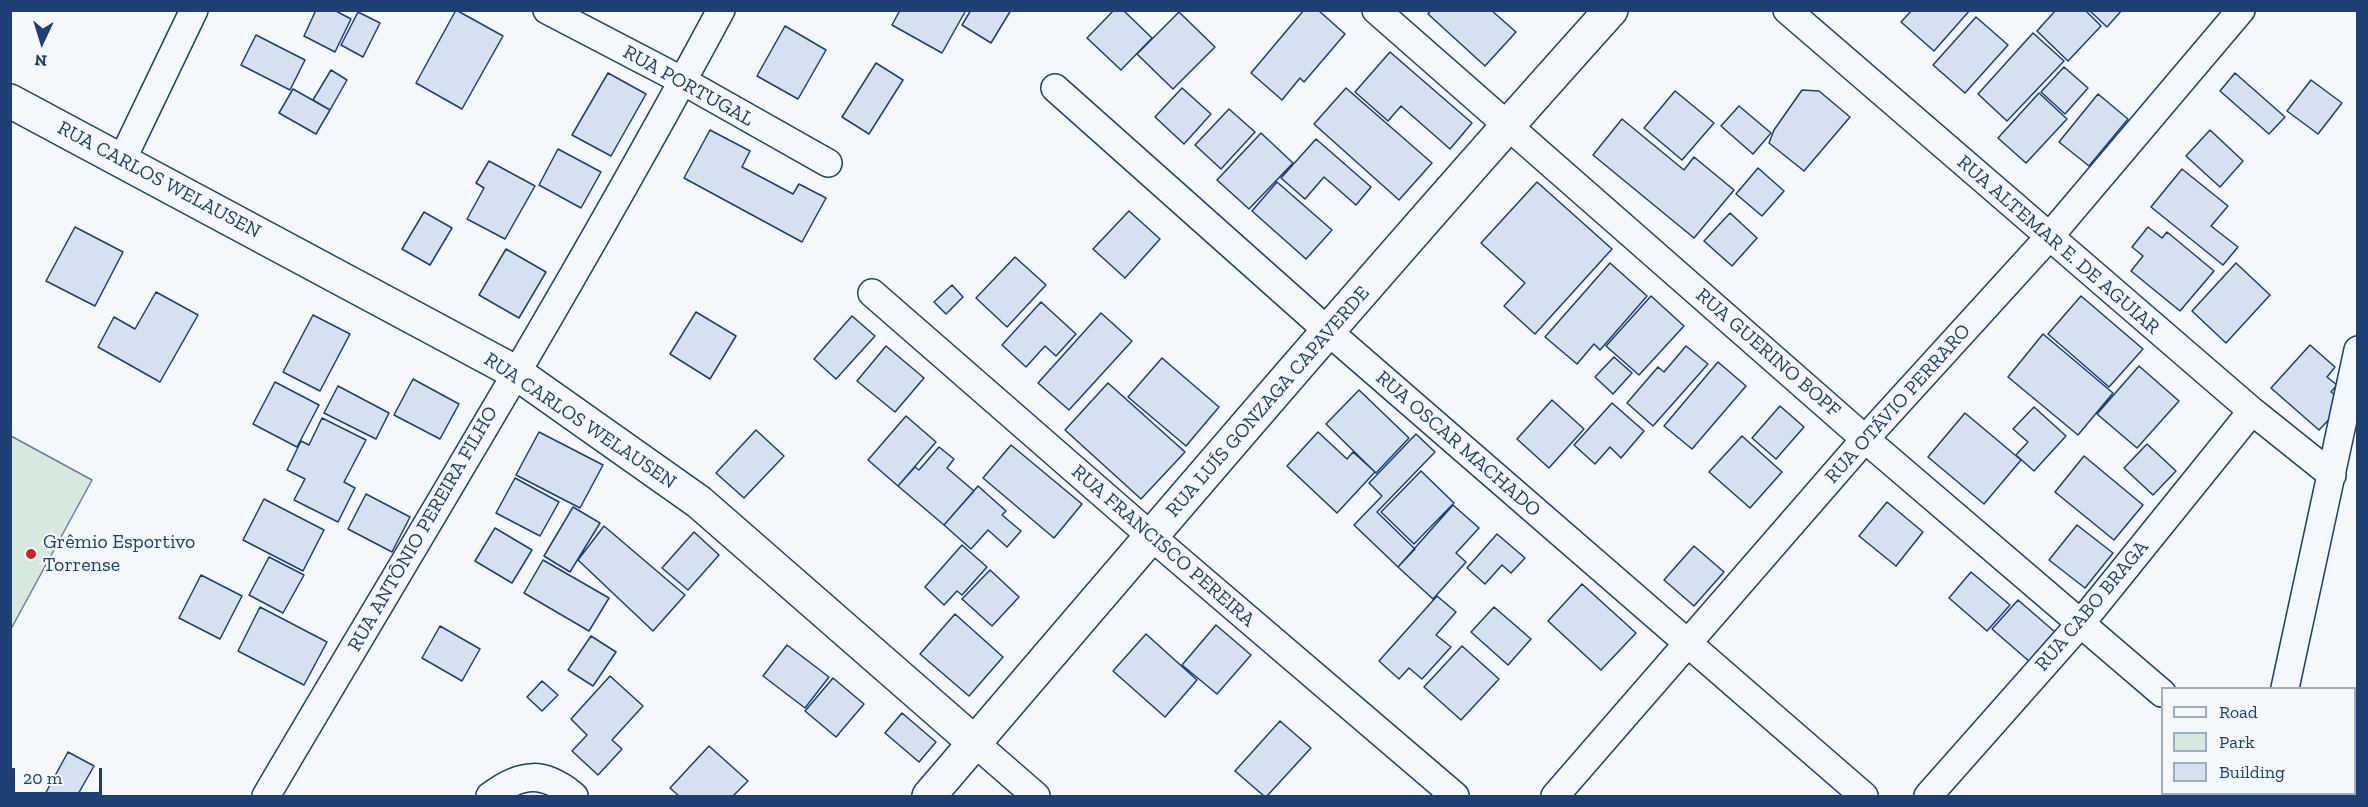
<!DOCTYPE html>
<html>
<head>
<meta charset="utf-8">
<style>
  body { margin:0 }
  #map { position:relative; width:2368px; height:807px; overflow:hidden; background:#f4f7fb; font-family:"Zilla Slab",serif }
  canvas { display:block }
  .frame { position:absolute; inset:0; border:12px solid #1d3f73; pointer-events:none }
  .legend { position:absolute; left:2161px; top:687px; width:195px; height:108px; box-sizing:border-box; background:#f4f7fb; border:2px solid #9eadc5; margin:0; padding:8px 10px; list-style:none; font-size:18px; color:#1d3f73 }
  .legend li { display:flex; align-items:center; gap:12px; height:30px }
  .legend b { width:30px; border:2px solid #9eadc5 }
  .north { position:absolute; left:12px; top:12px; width:60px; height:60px; -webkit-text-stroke:4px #f4f7fb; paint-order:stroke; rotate:184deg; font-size:16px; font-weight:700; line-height:24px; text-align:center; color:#1d3f73 }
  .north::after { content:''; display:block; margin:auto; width:21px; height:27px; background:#1d3f73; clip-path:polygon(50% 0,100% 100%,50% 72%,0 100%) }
  .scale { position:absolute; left:12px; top:768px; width:90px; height:27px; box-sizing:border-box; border:3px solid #1d3f73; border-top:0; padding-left:8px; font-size:18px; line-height:21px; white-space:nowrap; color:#1d3f73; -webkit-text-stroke:4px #f4f7fb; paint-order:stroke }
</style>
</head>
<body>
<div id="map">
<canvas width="2368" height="807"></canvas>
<div class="frame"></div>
<ul class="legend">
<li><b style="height:8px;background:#f4f7fb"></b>Road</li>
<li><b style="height:16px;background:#d7e8df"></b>Park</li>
<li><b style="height:16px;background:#d5e0f0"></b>Building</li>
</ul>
<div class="north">N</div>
<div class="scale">20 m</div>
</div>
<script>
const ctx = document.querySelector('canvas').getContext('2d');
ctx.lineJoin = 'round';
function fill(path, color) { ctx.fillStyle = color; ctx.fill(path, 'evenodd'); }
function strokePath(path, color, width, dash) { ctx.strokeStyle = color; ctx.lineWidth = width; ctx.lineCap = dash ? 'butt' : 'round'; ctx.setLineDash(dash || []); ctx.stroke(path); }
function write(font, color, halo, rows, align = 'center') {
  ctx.font = font + ' "Zilla Slab",serif'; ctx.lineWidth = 4.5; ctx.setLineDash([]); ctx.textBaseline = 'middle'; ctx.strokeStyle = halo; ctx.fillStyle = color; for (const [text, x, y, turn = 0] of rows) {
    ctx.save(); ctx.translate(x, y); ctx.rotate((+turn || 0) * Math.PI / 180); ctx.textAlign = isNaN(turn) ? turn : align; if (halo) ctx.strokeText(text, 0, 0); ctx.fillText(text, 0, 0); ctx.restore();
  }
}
const green = new Path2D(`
  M11,436L92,480L11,629Z`);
fill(green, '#d7e8df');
strokePath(green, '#687fa3', 1.5);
const building = new Path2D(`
  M316,10H334L351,19L335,52L304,36Z
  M456,10L503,36L462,109L416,83Z
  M900,10H966L942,53L892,25Z
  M971,10H1011L991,43L962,25Z
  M1114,10H1123L1152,38L1121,70L1087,38Z
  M1304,10H1318L1345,34L1304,82L1300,78L1282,100L1251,73Z
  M1431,10H1491L1516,32L1485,66L1428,14Z
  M1912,10H1970L1934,51L1901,22Z
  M2056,10H2085L2101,26L2068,61L2037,31Z
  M2089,10H2122L2107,27Z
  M358,12L380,23L363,57L341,45Z
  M1179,12L1215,47L1173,89L1137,54Z
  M1976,17L2008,45L1965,93L1933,65Z
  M785,26L826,50L798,99L757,76Z
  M2033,33L2064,61L2007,121L1978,94Z
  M256,35L305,60L290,90L241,65Z
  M1390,52L1472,123L1450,149L1401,106L1388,121L1355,92Z
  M876,63L903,80L869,134L842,117Z
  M2064,67L2088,88L2065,114L2041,92Z
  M331,70L347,80L330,110L313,100Z
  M608,73L646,94L611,156L572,135Z
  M2235,73L2285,117L2269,134L2220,91Z
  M2311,80L2342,103L2318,134L2287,111Z
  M1182,88L1211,114L1184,144L1155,117Z
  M1346,88L1432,163L1399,200L1314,124Z
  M293,89L330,110L316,134L279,113Z
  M1802,90L1819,91L1850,117L1804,171L1769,143L1774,130Z
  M1675,91L1714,123L1682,160L1644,128Z
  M2039,93L2067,119L2026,163L1998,138Z
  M2098,94L2128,119L2089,166L2059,142Z
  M1739,106L1771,133L1753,154L1721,126Z
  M1229,109L1255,132L1221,169L1195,145Z
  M1622,119L1684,170L1694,157L1734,190L1694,238L1593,155Z
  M710,130L750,151L742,167L793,194L799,184L826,198L802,242L684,178Z
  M2210,130L2243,161L2220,187L2186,156Z
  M1261,133L1293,163L1249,209L1217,180Z
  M1316,139L1371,187L1356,205L1324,177L1305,199L1281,178Z
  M558,149L601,172L581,208L539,185Z
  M489,161L535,186L505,239L467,219L484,188L476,183Z
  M1758,168L1784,191L1762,216L1736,194Z
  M2182,169L2228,206L2211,226L2238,247L2223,265L2151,207Z
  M1277,182L1332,230L1306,259L1252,211Z
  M1537,182L1612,249L1535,334L1504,306L1525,283L1481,243Z
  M1129,211L1160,239L1125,278L1093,249Z
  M424,212L452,228L430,265L402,249Z
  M1730,213L1757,238L1732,266L1704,241Z
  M75,227L123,252L95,306L46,281Z
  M2148,227L2162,238L2167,232L2214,271L2180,311L2131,271L2143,256L2132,247Z
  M506,249L546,272L519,318L479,295Z
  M1015,257L1046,285L1007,327L976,298Z
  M1610,263L1647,296L1600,350L1594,344L1577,364L1545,337Z
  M2236,263L2270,295L2226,343L2192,311Z
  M952,285L963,297L946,314L934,302Z
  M156,292L198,315L160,382L98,347L114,317L135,329Z
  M1651,296L1684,326L1639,375L1606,346Z
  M2081,296L2143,349L2109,387L2048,334Z
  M1041,302L1076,334L1056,356L1045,346L1026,367L1002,345Z
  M696,312L736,336L710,379L670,354Z
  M1101,313L1132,341L1069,410L1038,383Z
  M313,315L350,334L320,391L283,372Z
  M852,316L875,336L836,379L814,359Z
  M2043,334L2113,393L2078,435L2008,377Z
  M2310,345L2335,367L2327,377L2337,385L2331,392L2341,399L2339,409L2319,430L2271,388Z
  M886,346L924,378L895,412L857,381Z
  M1686,346L1708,364L1653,426L1627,403L1658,367L1664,372Z
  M1614,357L1632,373L1613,394L1595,377Z
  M1162,358L1219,407L1186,446L1128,397Z
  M1718,362L1746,386L1692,449L1664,426Z
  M2139,366L2179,401L2137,448L2097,414Z
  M413,379L459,404L440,439L394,415Z
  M275,382L319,405L297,447L253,424Z
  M1108,383L1185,452L1141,499L1065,430Z
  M338,386L389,413L376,439L324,413Z
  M1359,390L1409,438L1376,473L1326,424Z
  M1552,400L1584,429L1549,468L1517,439Z
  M1612,403L1644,431L1621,458L1610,447L1595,464L1574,445Z
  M1780,406L1804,427L1776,459L1752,438Z
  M2034,407L2066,436L2034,471L2016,455L2028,442L2013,429Z
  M1965,413L2021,460L1984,504L1928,457Z
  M906,416L936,442L898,486L868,460Z
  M322,418L366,440L344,482L355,488L338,522L294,500L305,479L287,470L301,441L309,445Z
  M756,430L784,456L744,498L716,473Z
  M539,432L603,465L580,508L516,475Z
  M1318,432L1347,459L1353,452L1375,472L1337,513L1287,466Z
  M1416,434L1435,452L1377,512L1415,549L1398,567L1354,525L1382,496L1369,483Z
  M1742,436L1782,472L1750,508L1709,472Z
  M2147,444L2176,471L2153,495L2124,468Z
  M1011,445L1082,504L1054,538L983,478Z
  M939,447L954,459L947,468L974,491L944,525L898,486L915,467L919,470Z
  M2084,456L2143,505L2114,540L2055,492Z
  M1421,471L1454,503L1414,544L1381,512Z
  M515,478L559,502L540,536L496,513Z
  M978,486L1006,511L1002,515L1021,531L1007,547L988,530L971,549L944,525Z
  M366,494L410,517L392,552L348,529Z
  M264,499L324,530L303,571L243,540Z
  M1887,502L1923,532L1896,566L1859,536Z
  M1453,505L1479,528L1456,553L1466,562L1433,599L1398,567Z
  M573,507L600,523L570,572L544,556Z
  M2077,525L2113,553L2085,588L2049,560Z
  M604,526L685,595L653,631L578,560Z
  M495,528L532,550L512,583L475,561Z
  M694,532L719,555L688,590L662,568Z
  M1497,534L1525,558L1511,573L1502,565L1485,584L1467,568Z
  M962,545L987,567L962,595L957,591L944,605L925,587Z
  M1694,546L1724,572L1694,606L1664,580Z
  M269,557L304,575L283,613L249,595Z
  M543,560L609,598L589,631L524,593Z
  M990,570L1019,597L992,626L962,599Z
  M1971,572L2010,605L1987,631L1949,598Z
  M201,575L242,596L220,639L179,618Z
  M1582,584L1636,633L1601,670L1548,621Z
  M1437,596L1456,612L1436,635L1451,647L1422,679L1409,668L1399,679L1379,661Z
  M2018,600L2055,632L2030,662L1992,629Z
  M260,607L327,642L304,685L238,651Z
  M1494,607L1531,639L1508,665L1471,632Z
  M955,614L1003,657L969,696L920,654Z
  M1216,625L1251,655L1217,694L1182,665Z
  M440,626L480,649L462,681L422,658Z
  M1146,634L1197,680L1165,717L1113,671Z
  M591,636L616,652L593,686L568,670Z
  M787,645L829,677L805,708L763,676Z
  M1462,646L1499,679L1461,720L1424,687Z
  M610,676L643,706L612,740L622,749L598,775L572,751L587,735L571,719Z
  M833,678L864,704L836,737L805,711Z
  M542,681L558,695L542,711L527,697Z
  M902,713L936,742L919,762L885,733Z
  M1280,721L1311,748L1267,796H1264L1235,771Z
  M2354,733L2358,734V796H2343L2333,794H2354Z
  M709,746L748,781L733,796H679L670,788Z
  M68,752L94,766L77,796H44Z`);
fill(building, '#d5e0f0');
strokePath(building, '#1d3f73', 1.5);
const minor = new Path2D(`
  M547,10L683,81L828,163
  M1376,10L1865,439L2162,693
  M1787,10L2252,411L2332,475
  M1055,88L1329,332L1864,796
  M122,160L194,10
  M872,293L1152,537L1455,796
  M2285,688L2358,350
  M975,743L1036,796
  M266,796C419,536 578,277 721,10
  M490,796C522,772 544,771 574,796
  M1555,796L1865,439L2049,237L2241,10
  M1928,796L2081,623L2252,411
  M2263,796V794`);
const tertiary = new Path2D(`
  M10,101L515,372L699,502L975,743
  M929,796C1154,533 1379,268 1611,10`);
strokePath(minor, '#1d3f73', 30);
strokePath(tertiary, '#1d3f73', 36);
strokePath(minor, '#f4f7fb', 27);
strokePath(tertiary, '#f4f7fb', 33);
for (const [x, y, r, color] of [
  [31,554,6,"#c62828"]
]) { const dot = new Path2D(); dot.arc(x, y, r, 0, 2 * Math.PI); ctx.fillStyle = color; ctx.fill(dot); strokePath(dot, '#f4f7fb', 2); }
write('20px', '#1d3f73', '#f4f7fb', [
  ["RUA PORTUGAL",688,86,29],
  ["RUA CARLOS WELAUSEN",159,180,28],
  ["RUA ALTEMAR E. DE AGUIAR",2058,245,41],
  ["RUA GUERINO BOPF",1768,353,41],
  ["RUA LUÍS GONZAGA CAPAVERDE",1268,402,-49],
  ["RUA OTÁVIO PERRARO",1898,404,-48],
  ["RUA CARLOS WELAUSEN",580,421,34],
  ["RUA OSCAR MACHADO",1458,444,41],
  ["RUA ANTÔNIO PEREIRA FILHO",423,529,-60],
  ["RUA FRANCISCO PEREIRA",1163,546,41],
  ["RUA CABO BRAGA",2092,606,-50]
]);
write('20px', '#1d3f73', '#f4f7fb', [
  ["Grêmio Esportivo",43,542],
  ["Torrense",43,565]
], 'left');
</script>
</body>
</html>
